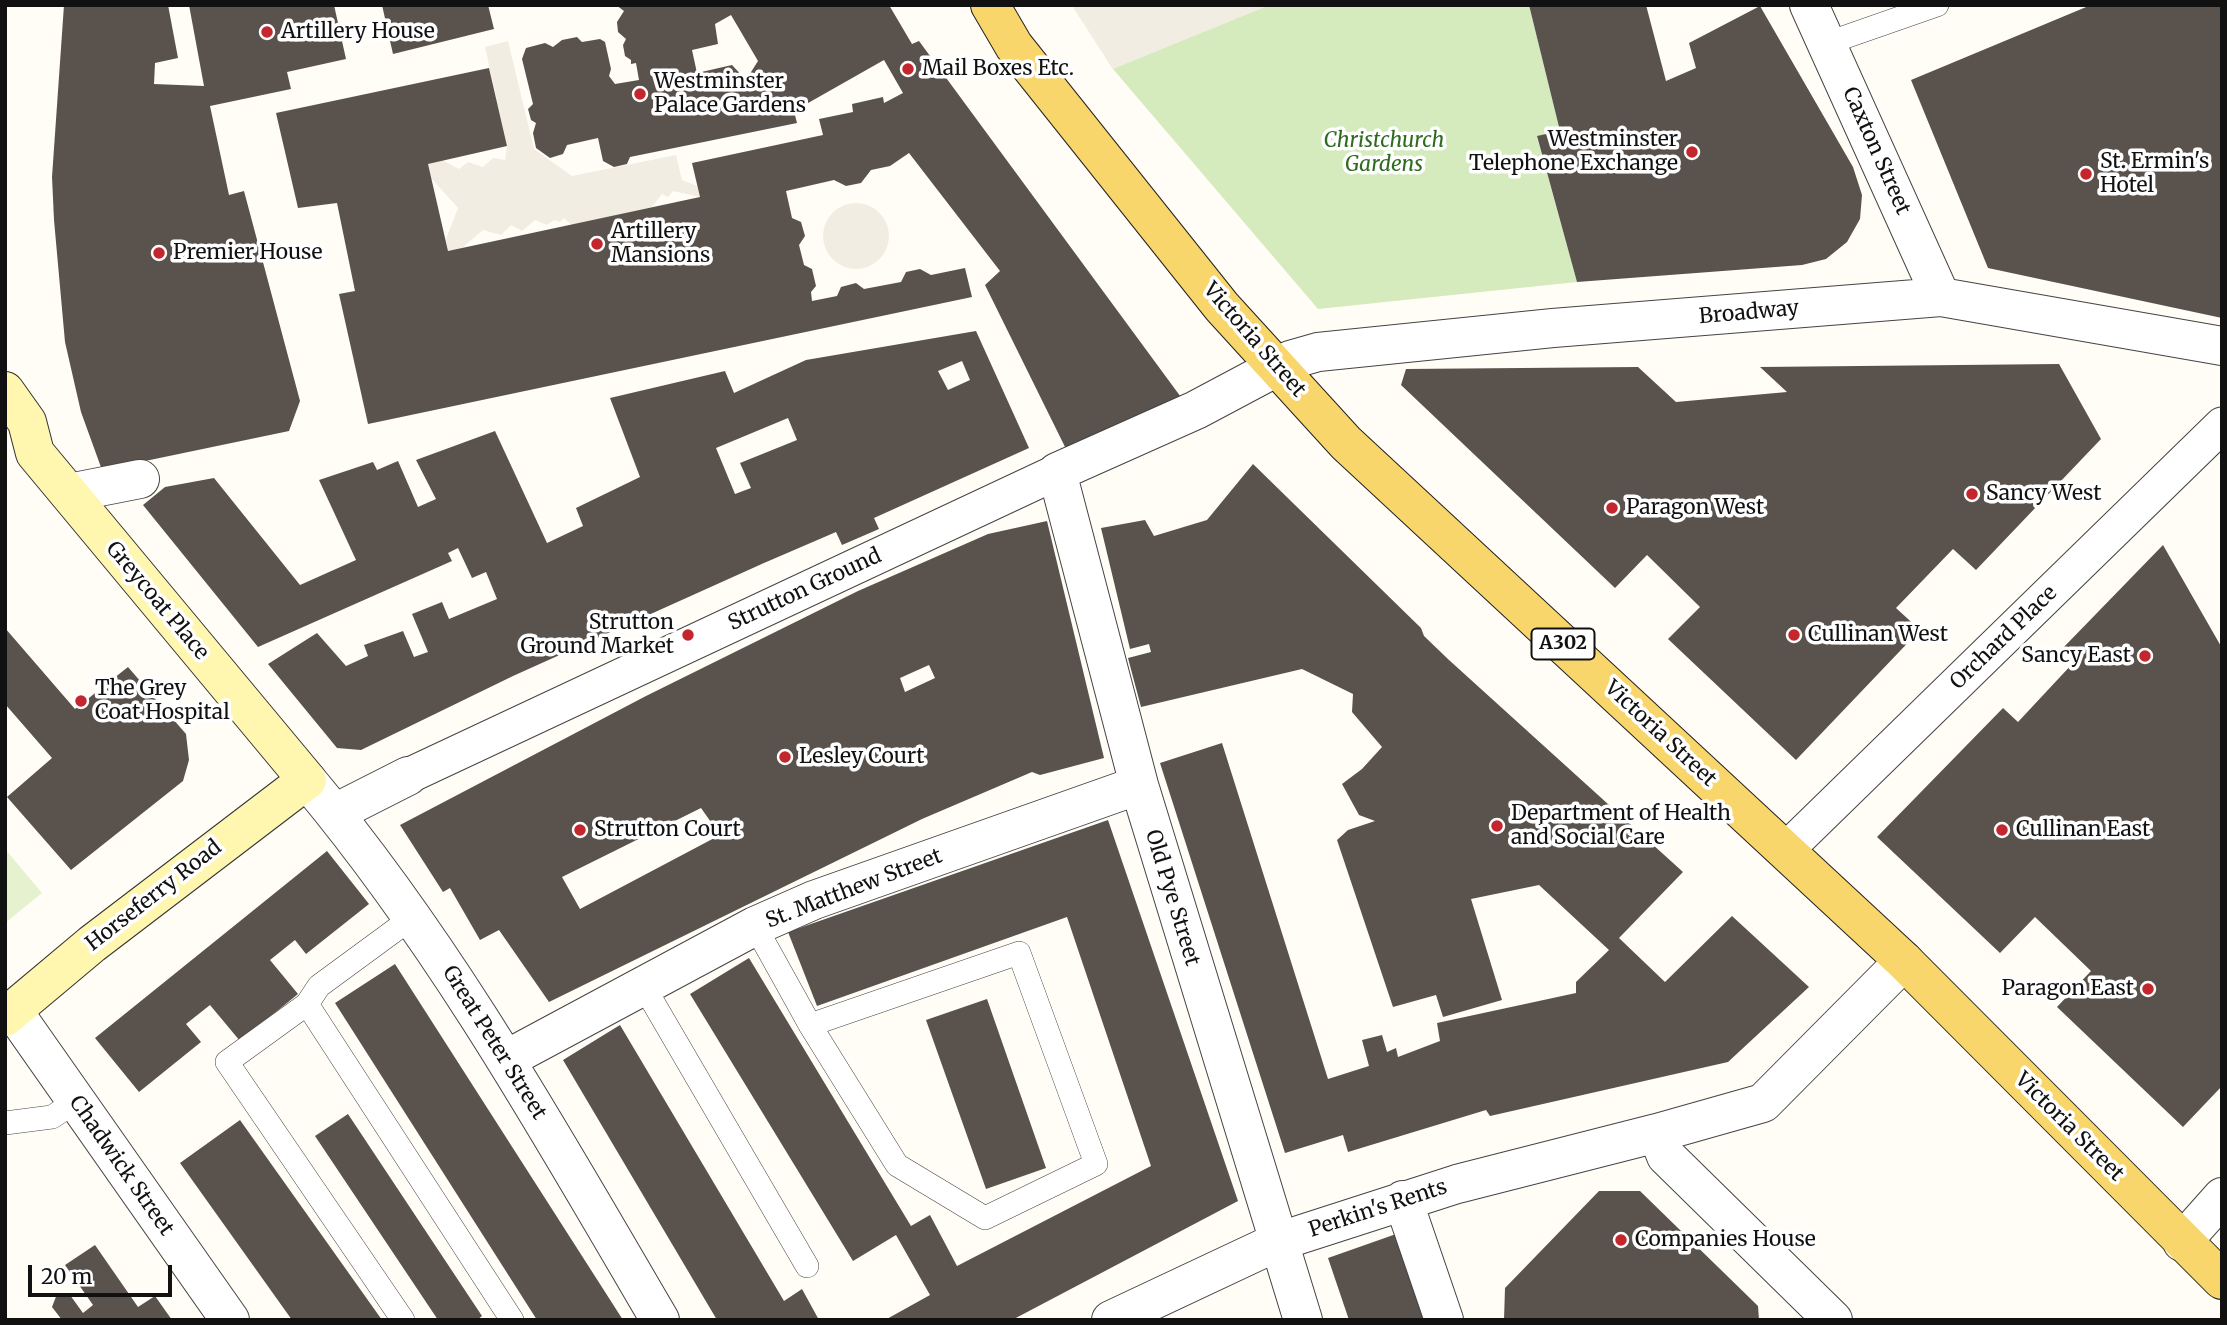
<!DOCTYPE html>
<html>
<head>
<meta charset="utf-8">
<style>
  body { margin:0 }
  #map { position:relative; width:2227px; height:1325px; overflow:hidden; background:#fffdf5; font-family:Merriweather,serif }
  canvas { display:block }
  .frame { position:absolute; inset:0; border:7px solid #111; pointer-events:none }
  .scale { position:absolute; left:28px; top:1265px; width:144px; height:32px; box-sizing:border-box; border:4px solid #111; border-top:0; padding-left:9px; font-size:21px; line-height:24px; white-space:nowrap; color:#111; -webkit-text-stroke:5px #fff; paint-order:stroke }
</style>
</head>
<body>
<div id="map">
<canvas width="2227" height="1325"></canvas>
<div class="frame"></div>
<div class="scale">20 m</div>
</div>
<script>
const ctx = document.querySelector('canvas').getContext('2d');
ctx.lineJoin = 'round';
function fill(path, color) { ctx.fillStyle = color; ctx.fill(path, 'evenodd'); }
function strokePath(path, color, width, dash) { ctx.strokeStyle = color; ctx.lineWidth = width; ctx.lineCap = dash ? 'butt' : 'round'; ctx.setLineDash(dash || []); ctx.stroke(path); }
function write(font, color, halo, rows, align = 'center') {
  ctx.font = font + ' Merriweather,serif'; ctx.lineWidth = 7; ctx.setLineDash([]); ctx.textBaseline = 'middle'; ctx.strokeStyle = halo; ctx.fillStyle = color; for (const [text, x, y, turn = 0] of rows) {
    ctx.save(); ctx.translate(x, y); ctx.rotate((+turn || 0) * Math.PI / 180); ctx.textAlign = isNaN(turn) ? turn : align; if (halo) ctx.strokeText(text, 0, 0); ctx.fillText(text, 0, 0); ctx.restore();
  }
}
fill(new Path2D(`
  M1072,5H1529L1560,131L1537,137L1577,282L1318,309L1113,69Z`), '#d5ebbd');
fill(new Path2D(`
  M5,849L42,893L5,923Z`), '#e6f2cf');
fill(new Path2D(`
  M1072,5H1270L1113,69Z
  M508,41L534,149L572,176L676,155L682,180L697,186L700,197L673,191L668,197L662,194L652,207L572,225L564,218L560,222L554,220L547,225L535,220L522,231L511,225L501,235L483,230L461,249L448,251L446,239L458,208L431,178L428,164L442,160L459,169L468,162L483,167L493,158L505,160L507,146L485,47Z
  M823 236a33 33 0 1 1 66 0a33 33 0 1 1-66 0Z`), '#f1ede2');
fill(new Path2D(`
  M64,5H168L178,58L155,63L154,84L204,86L189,5H334L346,59L287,72L291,89L210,106L229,195L244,191L300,401L289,431L102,470L81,412L65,342L54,220L52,177Z
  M382,5H488L494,29L393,54Z
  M616,5H889L912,44L919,41L1186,404L1069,455L985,285L1000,271L909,153L890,166L871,170L861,183L846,186L834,180L786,191L792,218L801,222L805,236L799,245L804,265L812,269L816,286L811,292L812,301L837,296L841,287L856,283L864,289L901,282L906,272L920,269L931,275L965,268L972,297L368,424L339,294L355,291L337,203L298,208L276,113L489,68L507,146L428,164L448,251L700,197L692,163L823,135L819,119L853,112L852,104L883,97L884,103L903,93L884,60L794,111L797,123L630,157L627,164L614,167L603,161L598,138L567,145L563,154L550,158L536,148L533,133L536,123L531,120L528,109L533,104L522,59L526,48L545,43L553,47L562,40L577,37L582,42L600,39L605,42L611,69L609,76L615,84L639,80L636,63L631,64V60L625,56L623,45L626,39L618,32L617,22L624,11ZM731,15L758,61L746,80L732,65L697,73L692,50L718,44L715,24Z
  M1529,5H1646L1666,81L1696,68L1689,43L1760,6L1853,167L1862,195L1860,219L1847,242L1826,259L1802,265L1577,282L1537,136L1560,131Z
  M2091,5H2222V318L1988,268L1911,80Z
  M976,331L1029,448L874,518L879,529L842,545L836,532L764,563L513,676L361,750L337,748L268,664L317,633L346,666L368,656L364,645L403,631L414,657L428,652L412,614L442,602L449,619L497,599L486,572L472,578L458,548L448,553L452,561L258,647L143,505L165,487L214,478L300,585L356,560L319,480L373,462L377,470L398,461L418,507L436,499L416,460L495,431L547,543L583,526L576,508L640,477L610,398L725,371L734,393L806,360ZM962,361L970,380L948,390L938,371ZM788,418L797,440L740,463L751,488L735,494L716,448Z
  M2059,364L2101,439L1976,570L1953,549L1896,608L1920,630L1796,760L1668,639L1700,607L1647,555L1615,588L1401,385L1406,369L1638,367L1676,402L1787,392L1760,367Z
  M1253,464L1421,628L1424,636L1449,660L1683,872L1619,938L1665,982L1732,916L1809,987L1728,1062L1490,1116L1486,1110L1348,1152L1343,1135L1285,1153L1160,763L1222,743L1328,1079L1369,1066L1362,1040L1382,1035L1387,1052L1396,1048L1398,1057L1440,1041L1437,1023L1576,993V982L1609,950L1539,885L1471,899L1502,1000L1443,1017L1436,995L1393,1007L1337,840L1348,830L1375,821L1359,815L1342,784L1362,769L1382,747L1352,712L1353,694L1302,669L1141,707L1128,658L1151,652L1149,644L1130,649L1101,528L1145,520L1154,536L1207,520Z
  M1047,521L1104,758L1040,775L1032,772L922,819L549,1002L499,930L480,940L450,888L443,892L400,825L646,696L858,591L988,534ZM929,665L935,678L905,692L900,678ZM701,808L720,835L580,909L562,877Z
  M2163,545L2222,648V1086L2183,1127L2057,1007L2091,971L2035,917L2000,953L1877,837L2003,708L2018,722L2074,662L2061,650Z
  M5,628L75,709L128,667L186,734L189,760L183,781L71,870L7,797L52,758L5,704Z
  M1108,820L1238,1201L1012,1320H885L930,1295L896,1235L853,1261L690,994L749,958L911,1226L930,1215L957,1266L1151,1166L1067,917L817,1006L788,932Z
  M327,851L369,904L306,954L295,940L270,960L298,994L240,1041L210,1005L186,1024L201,1042L139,1092L95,1038Z
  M395,964L623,1320H537L335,1003Z
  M987,999L1046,1168L986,1189L926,1020Z
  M620,1025L784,1301L802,1289L819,1320H717L563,1060Z
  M348,1114L482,1316L477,1320H438L315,1136Z
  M240,1120L382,1320H292L180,1163Z
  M1599,1191H1640L1758,1306L1759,1320H1504L1505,1288Z
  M1399,1233L1428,1320H1349L1328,1258Z
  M95,1245L138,1307L155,1296L172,1320H62L52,1307L57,1294L70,1295L83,1313L93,1305L65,1265Z`), '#5a524d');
const service = new Path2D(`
  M1828,43L1937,5
  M755,926L810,1025L897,1165L985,1218L1096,1164L1019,953L810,1025
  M643,985L807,1266
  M307,1004L512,1320
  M5,1123L52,1117L75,1102
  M403,1320L227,1062L307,1004L319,986L413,917`);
const pedestrian = new Path2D(`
  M408,776L1057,472
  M1785,851L2222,425`);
const minor = new Path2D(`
  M1809,5L1941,297
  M69,493L140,479
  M307,780C446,946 551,1134 660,1320
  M335,813L408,776
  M13,1011L230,1320
  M507,1059L755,926L814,900L1139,785
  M1403,1200L1444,1320
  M2182,1242L2222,1197
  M1111,1320L1277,1242L1457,1184L1657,1133
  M1303,1320L1139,785L1057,472L1196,410L1290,360L1318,352L1553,328L1941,297L2222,346
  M1833,1320L1666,1156L1657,1133L1763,1103L1904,961`);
const secondary = new Path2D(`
  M5,391L27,422L35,453L307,780L92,944L5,1017`);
const primary = new Path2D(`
  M990,5L1014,46L1222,307L1346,443L1904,961L2222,1280`);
strokePath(service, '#444', 24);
strokePath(pedestrian, '#444', 37);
strokePath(minor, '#444', 40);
strokePath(secondary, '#333', 40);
strokePath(primary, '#222', 40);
strokePath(service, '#fff', 23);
strokePath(pedestrian, '#fff', 35);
strokePath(minor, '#fff', 38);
strokePath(secondary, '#fff6b0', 38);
strokePath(primary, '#f9d66b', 38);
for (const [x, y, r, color] of [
  [267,32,7,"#c4262e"],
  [908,69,7,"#c4262e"],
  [640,94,7,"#c4262e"],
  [1692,152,7,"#c4262e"],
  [2086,174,7,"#c4262e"],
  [597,244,7,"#c4262e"],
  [159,253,7,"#c4262e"],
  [1972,494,7,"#c4262e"],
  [1612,508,7,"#c4262e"],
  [688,635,7,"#c4262e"],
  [1794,635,7,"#c4262e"],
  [2145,656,7,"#c4262e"],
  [81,701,7,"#c4262e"],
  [785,757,7,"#c4262e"],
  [1497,826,7,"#c4262e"],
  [580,830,7,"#c4262e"],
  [2002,830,7,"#c4262e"],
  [2148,989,7,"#c4262e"],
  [1621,1240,7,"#c4262e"]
]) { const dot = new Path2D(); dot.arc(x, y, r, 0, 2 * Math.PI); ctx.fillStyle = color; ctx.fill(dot); strokePath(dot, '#fff', 2.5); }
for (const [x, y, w] of [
  [1563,644,63]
]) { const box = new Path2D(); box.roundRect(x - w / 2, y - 15.5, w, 31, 5); ctx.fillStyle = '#fff'; ctx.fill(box); strokePath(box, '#111', 2); }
write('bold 19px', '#111', null, [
  ["A302",1563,644]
]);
write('21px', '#111', '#fff', [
  ["Artillery House",281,32],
  ["Mail Boxes Etc.",922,69],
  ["Westminster",654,82],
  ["Palace Gardens",654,106],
  ["Westminster",1678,140,"right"],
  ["Telephone Exchange",1678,164,"right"],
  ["St. Ermin's",2100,162],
  ["Hotel",2100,186],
  ["Artillery",611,232],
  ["Mansions",611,256],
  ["Premier House",173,253],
  ["Sancy West",1986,494],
  ["Paragon West",1626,508],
  ["Strutton",674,623,"right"],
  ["Ground Market",674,647,"right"],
  ["Cullinan West",1808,635],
  ["Sancy East",2131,656,"right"],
  ["The Grey",95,689],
  ["Coat Hospital",95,713],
  ["Lesley Court",799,757],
  ["Department of Health",1511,814],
  ["and Social Care",1511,838],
  ["Strutton Court",594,830],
  ["Cullinan East",2016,830],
  ["Paragon East",2134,989,"right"],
  ["Companies House",1635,1240]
], 'left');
write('italic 21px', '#2f6b1f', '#fff', [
  ["Christchurch",1384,141],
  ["Gardens",1384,165]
]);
write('21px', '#111', '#fff', [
  ["Caxton Street",1876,151,66],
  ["Broadway",1749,313,-5],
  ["Victoria Street",1254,340,49],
  ["Strutton Ground",805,590,-25],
  ["Greycoat Place",157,601,50],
  ["Orchard Place",2004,638,-44],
  ["Victoria Street",1660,734,43],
  ["St. Matthew Street",854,889,-21],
  ["Horseferry Road",154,896,-38],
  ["Old Pye Street",1172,898,73],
  ["Great Peter Street",494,1043,58],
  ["Victoria Street",2069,1127,45],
  ["Chadwick Street",121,1166,55],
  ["Perkin's Rents",1378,1209,-18]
]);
</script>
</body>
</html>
